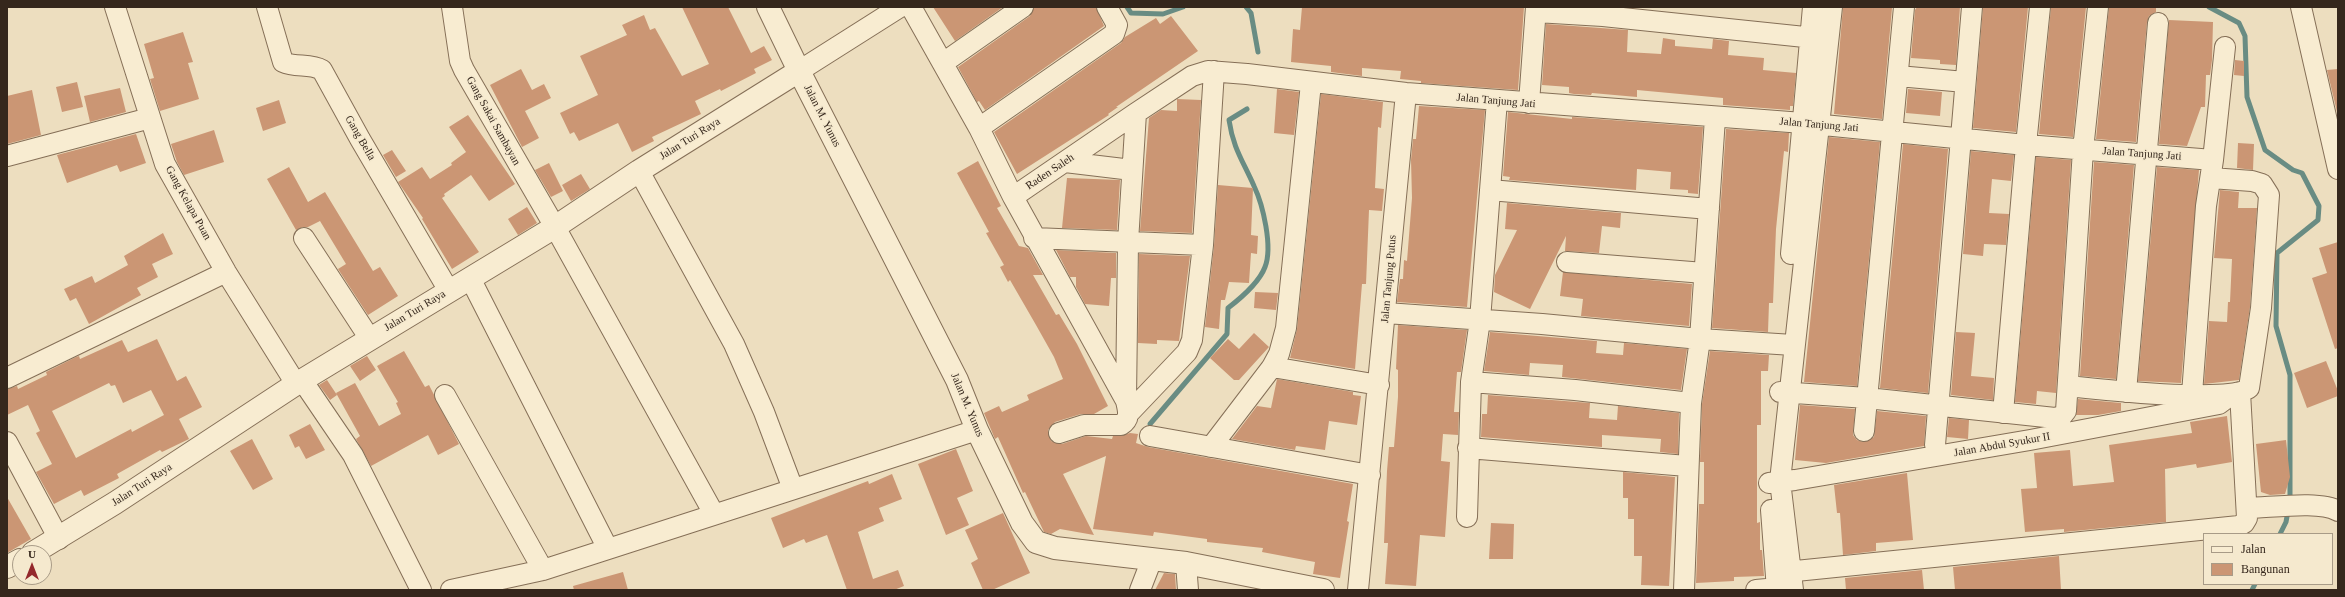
<!DOCTYPE html>
<html>
<head>
<meta charset="utf-8">
<style>
  body { margin:0 }
  #map { position:relative; width:2345px; height:597px; overflow:hidden; background:#eddebf; font-family:Georgia,serif }
  canvas { display:block }
  .frame { position:absolute; inset:0; border:8px solid #35271c; pointer-events:none }
  .legend { position:absolute; left:2203px; top:533px; width:130px; height:52px; box-sizing:border-box; background:#f5e9ce; border:1px solid #a89b87; margin:0; padding:5px 7px; list-style:none; font-size:12px; color:#35271c }
  .legend li { display:flex; align-items:center; gap:8px; height:20px }
  .legend b { width:20px; border:1px solid #a89b87 }
  .north { position:absolute; left:12px; top:545px; width:40px; height:40px; box-sizing:border-box; background:#f5e9ce; border:1px solid #a89b87; border-radius:50%; rotate:0deg; font-size:11px; font-weight:700; line-height:16px; text-align:center; color:#35271c }
  .north::after { content:''; display:block; margin:auto; width:14px; height:18px; background:#94282c; clip-path:polygon(50% 0,100% 100%,50% 72%,0 100%) }
</style>
</head>
<body>
<div id="map">
<canvas width="2345" height="597"></canvas>
<div class="frame"></div>
<ul class="legend">
<li><b style="height:5px;background:#f8ecd1"></b>Jalan</li>
<li><b style="height:11px;background:#cb9674"></b>Bangunan</li>
</ul>
<div class="north">U</div>
</div>
<script>
const ctx = document.querySelector('canvas').getContext('2d');
ctx.lineJoin = 'round';
function strokePath(path, color, width, dash) { ctx.strokeStyle = color; ctx.lineWidth = width; ctx.lineCap = dash ? 'butt' : 'round'; ctx.setLineDash(dash || []); ctx.stroke(path); }
function fill(path, color) { ctx.fillStyle = color; ctx.fill(path, 'evenodd'); }
function write(font, color, halo, rows, align = 'center') {
  ctx.font = font + ' Georgia,serif'; ctx.lineWidth = 3; ctx.setLineDash([]); ctx.textBaseline = 'middle'; ctx.strokeStyle = halo; ctx.fillStyle = color; for (const [text, x, y, turn = 0] of rows) {
    ctx.save(); ctx.translate(x, y); ctx.rotate((+turn || 0) * Math.PI / 180); ctx.textAlign = isNaN(turn) ? turn : align; if (halo) ctx.strokeText(text, 0, 0); ctx.fillText(text, 0, 0); ctx.restore();
  }
}
strokePath(new Path2D(`
  M1127,7L1131,13L1163,14L1183,7
  M1246,7L1251,13L1258,52
  M2209,7L2239,23L2245,36L2247,97L2265,150L2293,170L2302,173L2319,206L2318,220L2277,253L2276,326L2290,375V501
  M1150,424L1227,334L1228,308C1241,298 1259,283 1265,267C1273,247 1263,205 1254,186C1243,161 1233,148 1229,120L1247,109
  M2280,534L2286,522L2288,511
  M2252,590L2255,584`), '#698c83', 5);
fill(new Path2D(`
  M682,7H728L751,53L764,46L772,60L754,69L756,73L721,91L720,89L695,101L701,114L652,137L654,141L632,152L618,123L579,141L574,132L570,134L560,113L598,95L580,56L627,35L622,25L644,15L650,30L655,28L682,76L709,64Z
  M933,7H1003L955,41Z
  M1034,7H1096L1104,26L985,110L979,101L977,102L958,67L1030,16Z
  M1302,7H1524L1518,90L1421,83V81L1400,79L1401,71L1362,68V76L1331,72V66L1291,62L1293,29L1300,30Z
  M1843,7L1892,8L1882,119L1834,114Z
  M1917,7H1960L1956,65L1940,64V60L1911,58L1915,10Z
  M1983,7H2028L2016,132L1973,128Z
  M2051,7H2086L2073,137L2039,134Z
  M2109,7H2156V12L2149,16L2147,22L2136,142L2096,139Z
  M1171,16L1198,51L1116,107H1118L1108,114L1109,115L1017,174L994,132L1121,43L1125,37L1156,18L1160,24Z
  M2169,20L2213,22L2212,60L2210,75H2206L2205,107H2201L2187,146L2159,144Z
  M1546,24L1628,30L1627,52L1661,54L1663,38L1675,40V46L1712,49L1713,39L1729,41L1728,55L1764,58L1763,70L1796,73L1793,106H1790V110L1723,105V98L1637,90V97L1592,93L1591,95L1574,94L1569,93V87L1542,85Z
  M183,32L193,62L188,63L199,99L160,111L150,79L154,78L144,44Z
  M2235,60L2244,61V76L2234,75Z
  M521,69L532,90L544,84L551,98L525,111L539,138L522,147L490,85Z
  M2338,69V116L2327,70Z
  M77,82L83,107L62,112L56,87Z
  M120,88L126,112L90,122L84,96Z
  M1277,89L1299,92L1294,135L1274,133Z
  M1908,89L1942,92L1940,116L1906,113Z
  M32,90L41,135L7,144V96Z
  M1321,94L1383,102L1381,128L1378,127L1375,188L1384,189L1382,211L1369,210L1366,284H1362L1355,369L1290,358L1297,329Z
  M1177,99L1201,100L1192,233L1140,231L1149,118L1161,110L1177,111Z
  M279,100L286,123L263,131L256,108Z
  M1419,106L1485,110L1467,307L1397,302L1400,279H1403L1404,260L1407,261L1412,198L1411,160L1413,139H1416Z
  M1508,112L1572,119V117L1703,127L1698,194L1688,193V190L1670,189L1671,172L1637,169L1636,190L1509,180L1510,177L1503,176Z
  M468,115L515,184L489,201L471,175L444,194L445,196L442,198L479,252L452,269L422,219L423,218L398,182L422,167L430,179L452,165L451,163L466,152L449,127Z
  M1726,129L1789,133L1788,152L1784,151L1776,229L1773,303H1769L1768,332L1712,328Z
  M214,130L224,162L184,175L177,162L171,144Z
  M136,134L146,163L120,172L117,165L67,183L57,155Z
  M1829,137L1880,142L1857,386L1804,382Z
  M2238,143L2254,144L2253,170L2237,168Z
  M1903,144L1948,149L1928,393L1880,388Z
  M392,150L406,171L396,177L383,155Z
  M1971,151L2014,155L2011,181L1992,179L1989,213L2009,214L2006,245L1984,244L1983,256L1963,254Z
  M2036,157L2071,160L2056,393L2037,391L2036,404L2015,402Z
  M978,161L1001,206L997,208L1019,246L1028,248L1043,275H1033L1056,315L1059,314L1077,344L1108,406L1094,414H1081L1055,422L1048,430L1051,441L1062,444L1086,436L1112,439L1113,436H1121L1130,433L1138,434L1136,443L1148,447L1353,484L1347,521L1349,522L1340,578L1313,574L1315,562L1262,552L1263,548L1207,542V539L1154,532L1153,536L1093,529L1106,456L1063,474L1094,535L1060,529L1051,534L1044,532L1025,492L1023,493L998,437L995,439L984,413L999,406L1002,412L1029,400L1027,395L1063,379L1054,357L1036,325L1010,280L1008,282L1000,267L1004,265L986,233L989,232L957,173Z
  M2094,162L2134,165L2116,379L2080,376Z
  M549,163L563,191L551,197L535,170Z
  M289,167L308,202L325,192L373,271L380,267L398,296L368,315L338,269L346,264L320,221L308,227H303L296,230L267,179Z
  M2157,167L2199,170L2181,383L2138,381Z
  M581,174L590,189L571,201L562,185Z
  M1067,178L1120,180L1117,230L1062,228Z
  M1218,185L1253,188L1251,235L1258,236L1257,254L1251,253L1249,283L1229,282L1225,300H1221L1219,329L1205,327L1214,246Z
  M2220,190L2239,192L2238,208H2257L2250,307L2239,380L2204,384L2209,321L2227,322L2228,302H2230L2232,259L2214,258Z
  M1507,203L1621,213L1620,228L1602,226L1599,253L1565,251L1566,236L1530,309L1494,292L1495,275L1517,230L1505,229Z
  M527,207L537,223L518,235L508,219Z
  M163,233L173,254L152,264L158,277L137,288L141,295L89,324L76,298L70,301L64,289L92,276L95,283L128,265L124,256Z
  M2338,242V348L2335,349L2312,278L2327,273L2319,248Z
  M1056,250L1116,253V278H1111L1109,306L1085,304L1076,287V277H1070Z
  M1139,254L1190,256L1179,341L1157,340V344L1138,343Z
  M1563,272L1692,284L1689,326L1581,316L1583,299L1560,296Z
  M1255,292L1278,293L1276,310L1254,308Z
  M1398,325L1467,330L1461,372H1457L1454,412H1459L1458,435L1443,434L1441,461L1450,462L1445,537L1420,535L1416,586L1385,584L1388,543H1384L1387,471L1389,447H1394L1398,397V370L1396,369Z
  M1490,332L1597,341L1596,353L1623,355L1624,343L1687,349L1681,390L1562,377L1563,365L1530,363L1529,375L1484,371Z
  M1956,332L1975,333L1971,376L1994,378L1993,400L1951,395Z
  M1254,333L1269,347L1239,380H1234L1210,358L1228,339L1239,349Z
  M157,339L177,381L186,376L202,407L179,419L189,439L162,452L160,450L117,474L119,478L84,496L81,490L54,504L36,472L52,464L36,433L40,431L28,405L7,415V389L17,386L18,389L47,375L46,372L76,357L79,356L80,359L122,340L128,352ZM109,383L111,386L115,385L123,403L151,390L164,415L132,432L131,429L76,458L52,411Z
  M404,351L425,387L429,385L459,444L438,455L428,435L371,466L356,439L360,436L336,393L355,383L379,426L401,414L396,403L398,402L377,366Z
  M1710,351L1769,355L1768,371H1761V425H1757V523L1760,522V550H1762L1764,576L1734,577V581L1696,583L1699,504H1704V462H1700L1702,404Z
  M367,356L376,370L360,381L350,366Z
  M2326,361L2338,391V396L2307,408L2294,373Z
  M1277,379L1353,392V395L1361,396L1357,425L1329,421L1325,450L1296,446L1295,450L1232,439L1257,406L1271,408Z
  M327,380L337,395L330,400L319,385Z
  M1488,395L1590,403L1589,418L1617,420L1618,406L1679,413L1678,454L1660,452L1661,439L1602,435V447L1481,437L1482,414H1487Z
  M2078,399L2121,403V411L2098,415H2076Z
  M1800,405L1855,409L1853,435L1857,440L1863,442L1874,437L1877,411L1926,416L1924,446L1826,463L1795,460Z
  M2227,416L2232,462L2197,468L2196,464L2165,469L2166,522L2064,532V529L2025,532L2021,489L2037,488L2034,453L2070,450L2073,486L2114,482L2109,445L2192,433L2190,422Z
  M1949,418L1969,420L1968,439L1947,437Z
  M310,424L325,450L306,459L299,446L295,448L289,435Z
  M252,439L273,479L253,490L230,451Z
  M2286,440L2290,477L2285,494L2270,495L2261,492L2256,444Z
  M956,449L973,491L957,498L969,525L946,535L918,464Z
  M1623,472L1675,477L1669,586L1641,585L1642,556H1634V519H1628V498H1623Z
  M1907,473L1913,540L1876,543V551L1843,555L1840,513H1837L1834,485Z
  M892,474L902,499L879,508L884,521L858,532L873,579L898,570L904,586L894,590H847L827,535L806,543L804,539L783,548L771,518L868,481L869,484Z
  M7,497L31,539L7,553Z
  M1003,513L1030,573L992,590H983L971,563L978,559L965,530Z
  M1491,523L1514,524L1513,559H1489Z
  M2059,556L2061,590H1955L1953,567Z
  M1922,570L1924,590H1846L1845,578Z
  M623,572L628,590H574L573,586Z
  M1164,573L1175,574L1176,590H1155Z`), '#cb9674');
const minor = new Path2D(`
  M115,7L165,164L226,272L296,384
  M267,7L283,62C296,68 310,63 322,70L360,139L449,291
  M452,7L460,61L464,70L555,227L714,514
  M911,7L979,128L1013,197L1136,113L1192,76L1208,71L1247,74L1406,93L1803,123L2026,145L2213,160
  M2301,7L2338,169
  M1536,12L1603,16L1824,39
  M943,63L1023,7
  M799,71L900,7
  M1898,76L1965,82
  M1529,103L1536,7
  M979,128L1114,34L1117,25L1107,7
  M7,156L150,118
  M1065,162L1132,170
  M639,171L734,344L764,412L793,489
  M1490,190L1709,209
  M1013,197L1126,401C1128,410 1131,419 1121,425H1084L1059,433
  M304,238L370,339
  M1034,238L1203,245
  M1791,254L1813,7
  M1567,262L1704,273
  M470,278L608,549
  M1386,313L1542,324L1700,339L1793,345
  M1272,367L1379,385
  M7,378L226,272
  M302,380L353,455L421,590
  M1471,382L1575,390L1691,403
  M2068,386C2095,389 2234,404 2249,388L2261,308L2269,195L2262,184L2252,181L2211,178
  M1780,392L1867,398L2055,418L2062,416L2066,411L2083,150L2098,7
  M2126,392L2158,23
  M2192,394L2206,206L2213,160L2225,47
  M445,395L543,570
  M1126,400L1128,242L1136,113
  M1129,413L1187,352L1192,340L1203,245L1214,71
  M2003,413L2026,145L2040,7
  M1864,431L1904,7
  M1150,436L1370,475
  M7,442L59,539
  M1935,445L1972,7
  M1211,447L1272,367L1279,354L1286,328L1311,83
  M1468,448L1687,466
  M1769,483L1795,480L2030,440L2219,404L2231,395
  M2247,508C2269,508 2320,500 2338,511
  M1771,510L1777,590
  M1467,517L1471,382L1480,320L1497,100
  M1186,563L1188,590
  M1776,573L2239,526L2244,523L2247,518L2240,392
  M451,590L543,570L977,430
  M1140,590L1152,559
  M1358,590L1406,93
  M1684,590L1691,403L1700,339L1715,118
  M1756,590L1789,587
  M1793,590L1780,481L1832,7`);
const tertiary = new Path2D(`
  M768,7L799,71L957,380L977,430L1022,523L1036,542L1055,548L1186,563L1323,590
  M33,553L115,503L296,384L555,227L639,171L799,71
  M7,567L20,560`);
strokePath(minor, '#856f57', 22);
strokePath(tertiary, '#856f57', 24);
strokePath(minor, '#f8ecd1', 20);
strokePath(tertiary, '#f8ecd1', 22);
write('11px', '#35271c', '#f5e9ce', [
  ["Jalan Tanjung Jati",1496,101,5],
  ["Jalan M. Yunus",822,116,63],
  ["Gang Sakai Sambayan",493,121,61],
  ["Jalan Tanjung Jati",1819,125,5],
  ["Gang Bella",360,138,60],
  ["Jalan Turi Raya",690,139,-32],
  ["Jalan Tanjung Jati",2142,154,4],
  ["Raden Saleh",1050,172,-34],
  ["Gang Kelapa Puan",188,203,61],
  ["Jalan Tanjung Putus",1389,279,-85],
  ["Jalan Turi Raya",415,311,-31],
  ["Jalan M. Yunus",967,405,67],
  ["Jalan Abdul Syukur II",2002,445,-10],
  ["Jalan Turi Raya",142,485,-33]
]);
</script>
</body>
</html>
